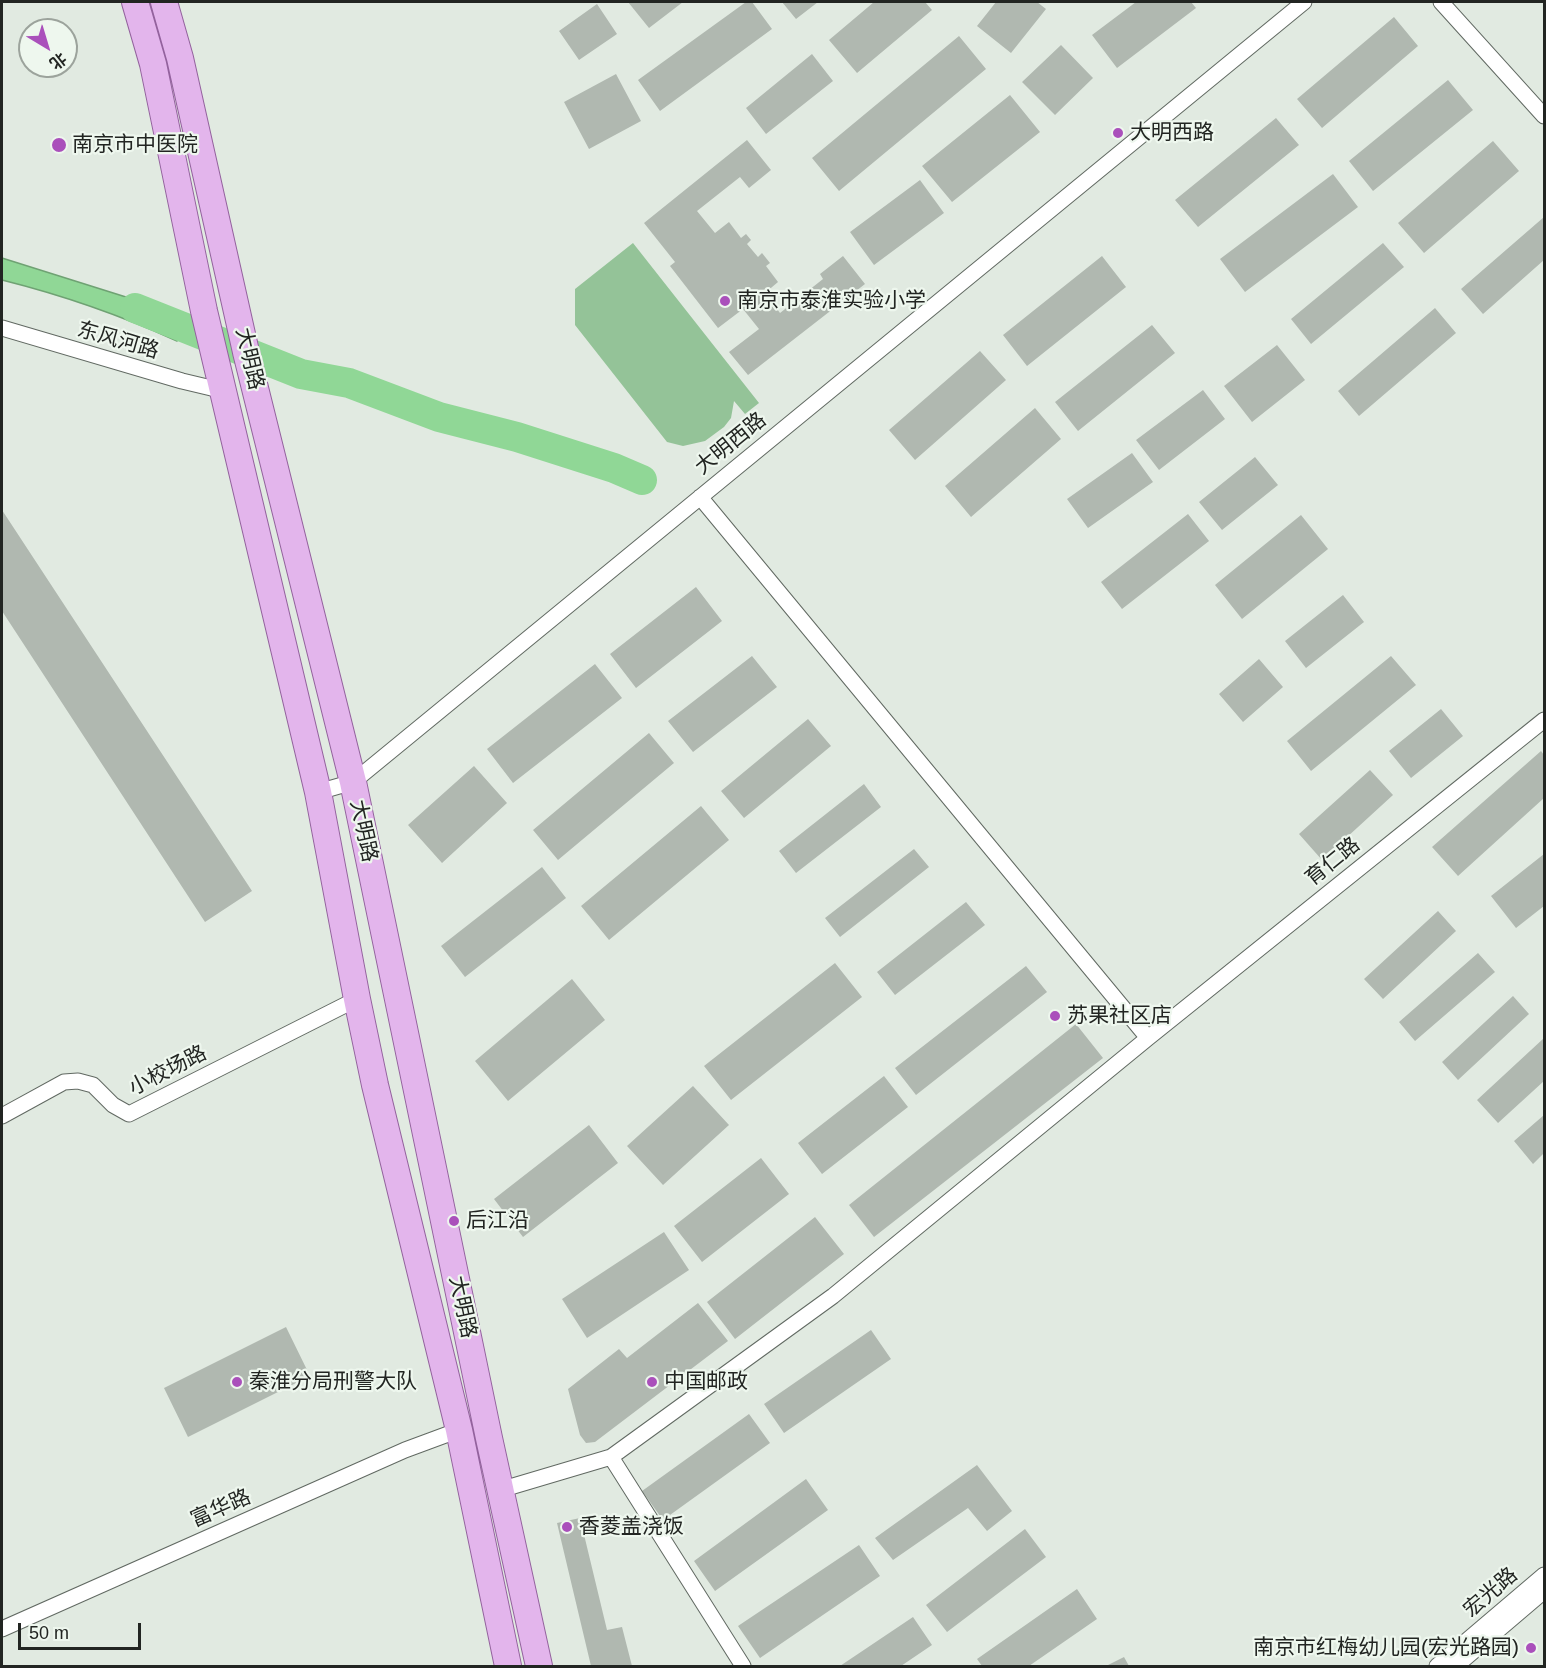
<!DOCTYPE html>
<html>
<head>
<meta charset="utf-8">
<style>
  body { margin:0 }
  #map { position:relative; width:1546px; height:1668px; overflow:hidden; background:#e1eae1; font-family:Arial,"Noto Sans SC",sans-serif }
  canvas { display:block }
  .frame { position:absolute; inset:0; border:3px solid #222522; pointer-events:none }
  .north { position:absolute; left:18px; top:18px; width:60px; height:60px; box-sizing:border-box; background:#eef7ee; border:2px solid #9ca39c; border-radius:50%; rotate:142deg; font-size:16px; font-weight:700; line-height:24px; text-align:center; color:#222522 }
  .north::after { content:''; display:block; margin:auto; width:21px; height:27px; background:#aa50bb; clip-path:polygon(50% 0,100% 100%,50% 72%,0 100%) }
  .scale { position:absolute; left:18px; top:1623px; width:123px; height:27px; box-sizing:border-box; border:3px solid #222522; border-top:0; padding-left:8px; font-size:18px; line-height:21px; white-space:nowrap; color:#222522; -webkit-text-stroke:4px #eef7ee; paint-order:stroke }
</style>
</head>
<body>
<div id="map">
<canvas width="1546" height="1668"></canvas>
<div class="frame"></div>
<div class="north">北</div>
<div class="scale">50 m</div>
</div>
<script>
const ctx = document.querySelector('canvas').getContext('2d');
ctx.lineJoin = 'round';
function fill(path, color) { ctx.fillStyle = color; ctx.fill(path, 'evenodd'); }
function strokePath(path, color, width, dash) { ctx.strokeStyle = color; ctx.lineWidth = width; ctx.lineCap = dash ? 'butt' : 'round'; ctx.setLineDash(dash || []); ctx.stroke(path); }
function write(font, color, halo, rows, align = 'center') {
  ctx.font = font + ' Arial,"Noto Sans SC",sans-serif'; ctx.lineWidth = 4.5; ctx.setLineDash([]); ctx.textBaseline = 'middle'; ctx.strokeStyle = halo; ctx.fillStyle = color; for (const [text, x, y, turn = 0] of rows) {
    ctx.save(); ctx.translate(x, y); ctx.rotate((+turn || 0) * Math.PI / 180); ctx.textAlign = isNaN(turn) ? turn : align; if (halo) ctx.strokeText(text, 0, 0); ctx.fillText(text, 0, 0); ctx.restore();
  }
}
fill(new Path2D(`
  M633,243L759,403L745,414L734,401L731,418L724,427L705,441L683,446L667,442L575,325V289Z`), '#94c398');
const water = new Path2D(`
  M2,258L145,303L169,320L179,334L177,341C120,315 62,295 2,280Z`);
fill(water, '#90d796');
strokePath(water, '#6fa273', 1.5);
strokePath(new Path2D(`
  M135,308L301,374L349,383L439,417L517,437L614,468L642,480`), '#90d796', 30);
fill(new Path2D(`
  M628,2H683L649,28Z
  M746,2H752L772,29L660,111L638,80Z
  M782,2H818L796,19Z
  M874,2H925L932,10L857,73L829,40Z
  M996,2H1037L1046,9L1011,53L977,26Z
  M1136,2H1191L1196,8L1117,68L1092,35Z
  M597,4L617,34L579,60L559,31Z
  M1394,17L1418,46L1322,128L1297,99Z
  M959,36L986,69L839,191L812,158Z
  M1061,45L1093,78L1055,115L1022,82Z
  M812,54L833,81L766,134L746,108Z
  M616,74L641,121L589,149L564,102Z
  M1448,80L1473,110L1373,191L1349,161Z
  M1010,95L1040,132L952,202L922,166Z
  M1276,118L1299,145L1198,227L1175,200Z
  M747,140L771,170L749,188L740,177L697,211L715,233L729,222L741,238L746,234L751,240L747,244L758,257L762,253L770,263L766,266L778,282L765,293L780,313L823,279L820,274L843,256L865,284L748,375L729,352L759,329L743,309L718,328L670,266L675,262L644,223Z
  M1493,141L1519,171L1424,253L1398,223Z
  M1333,174L1358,207L1245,292L1220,259Z
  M920,180L944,213L874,265L850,232Z
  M1544,217V260L1483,314L1461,289Z
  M1383,243L1404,267L1311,344L1291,319Z
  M1102,256L1126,287L1027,366L1003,335Z
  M1435,308L1456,333L1359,416L1338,391Z
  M1152,325L1175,353L1078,431L1055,402Z
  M1277,345L1305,380L1252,422L1224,386Z
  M980,351L1006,380L915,460L889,430Z
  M1203,390L1225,419L1159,470L1136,440Z
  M1035,408L1061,439L971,517L945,486Z
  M1132,453L1153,482L1088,528L1067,499Z
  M1255,457L1278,485L1222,530L1199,502Z
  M2,510L252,891L205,922L2,611Z
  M1188,514L1209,541L1122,609L1101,582Z
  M1301,515L1328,549L1242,619L1215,585Z
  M696,587L722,621L636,688L610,654Z
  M1343,595L1364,622L1306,668L1285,641Z
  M752,656L777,687L693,752L668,721Z
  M1391,656L1416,685L1311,771L1287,741Z
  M1259,659L1283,687L1243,722L1219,694Z
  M595,664L622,698L513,783L487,749Z
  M1441,709L1463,736L1411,778L1389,751Z
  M808,719L831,746L744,818L721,791Z
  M649,733L674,763L558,860L533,830Z
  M1541,751L1544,755V798L1458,876L1432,847Z
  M474,766L507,803L442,863L408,825Z
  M1370,770L1393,795L1322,860L1299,834Z
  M864,784L881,807L796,873L779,851Z
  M701,806L729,840L609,940L581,906Z
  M914,849L929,867L840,937L825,918Z
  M1544,854V906L1516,928L1491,896Z
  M542,867L566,898L465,977L441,946Z
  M966,902L985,925L895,995L877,972Z
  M1438,911L1456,931L1383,999L1364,979Z
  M1478,953L1495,972L1415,1041L1399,1022Z
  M835,963L862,997L731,1100L704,1066Z
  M1026,966L1047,992L916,1095L895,1068Z
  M572,979L605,1020L508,1101L475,1061Z
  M1513,996L1529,1014L1458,1080L1442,1062Z
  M1076,1024L1103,1058L874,1237L849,1205Z
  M1544,1038V1081L1498,1123L1477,1100Z
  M884,1076L908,1107L822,1174L798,1143Z
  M693,1086L729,1125L663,1185L627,1146Z
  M1544,1115V1153L1533,1164L1514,1141Z
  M589,1125L618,1163L523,1237L494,1199Z
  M761,1158L789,1194L702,1262L674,1226Z
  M815,1217L844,1254L735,1339L707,1302Z
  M664,1232L689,1270L587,1338L562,1299Z
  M698,1303L728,1341L595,1442L586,1443L580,1435L568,1389L619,1349L627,1358Z
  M286,1327L310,1376L188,1437L164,1388Z
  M871,1330L891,1359L784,1433L764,1404Z
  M749,1414L770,1443L663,1520L642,1491Z
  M977,1465L1012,1511L987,1531L968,1508L893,1560L875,1538Z
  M806,1479L828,1510L715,1591L694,1561Z
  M580,1518L607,1630L622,1627L632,1666H591L557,1523Z
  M1025,1529L1046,1557L947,1632L926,1605Z
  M859,1545L880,1576L760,1658L738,1626Z
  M1077,1589L1097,1619L1029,1666H982L977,1659Z
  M913,1617L932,1645L901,1666H840Z
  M1124,1657L1129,1666H1106Z`), '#b0b8b0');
const street = new Path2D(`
  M1441,2L1544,116
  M2,328L182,381L224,391
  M700,497L1148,1038
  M318,792L353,782L1304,2
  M2,1116L64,1082L78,1081L93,1085L113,1105L129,1114L357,999
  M611,1457L743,1666
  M501,1492L510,1487L611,1457L833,1296L1148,1038L1544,720
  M2,1629L405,1450L459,1430
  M1437,1666L1544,1575
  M1456,1666L1544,1591`);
const primary = new Path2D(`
  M135,2L153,64L204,311L318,792L357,999L375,1085L459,1430L508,1666
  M164,2L180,58L246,352L353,782L489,1438L539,1666`);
strokePath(street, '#616962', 17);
strokePath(primary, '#93629d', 28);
strokePath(street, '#fff', 15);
strokePath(primary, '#e3b5ec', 26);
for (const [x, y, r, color] of [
  [1118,133,6,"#aa50bb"],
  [59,145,8,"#aa50bb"],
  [725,301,6,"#aa50bb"],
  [1055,1016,6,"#aa50bb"],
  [454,1221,6,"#aa50bb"],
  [237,1382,6,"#aa50bb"],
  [652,1382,6,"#aa50bb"],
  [567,1527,6,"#aa50bb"],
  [1531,1648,6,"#aa50bb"]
]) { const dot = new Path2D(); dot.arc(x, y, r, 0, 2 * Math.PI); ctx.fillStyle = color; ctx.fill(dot); strokePath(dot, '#eef7ee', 2); }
write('21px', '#222522', '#eef7ee', [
  ["大明西路",1130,133],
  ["南京市中医院",72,145],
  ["南京市泰淮实验小学",737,301],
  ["苏果社区店",1067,1016],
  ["后江沿",466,1221],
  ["秦淮分局刑警大队",249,1382],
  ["中国邮政",664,1382],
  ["香菱盖浇饭",579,1527],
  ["南京市红梅幼儿园(宏光路园)",1519,1648,"right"]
], 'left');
write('21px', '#222522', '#eef7ee', [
  ["东风河路",118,341,16],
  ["大明路",249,359,77],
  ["大明西路",731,444,-39],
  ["大明路",363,831,78],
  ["育仁路",1333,862,-39],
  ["小校场路",168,1071,-27],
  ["大明路",462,1307,78],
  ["富华路",221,1509,-24],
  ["宏光路",1491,1593,-41]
]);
</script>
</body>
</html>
